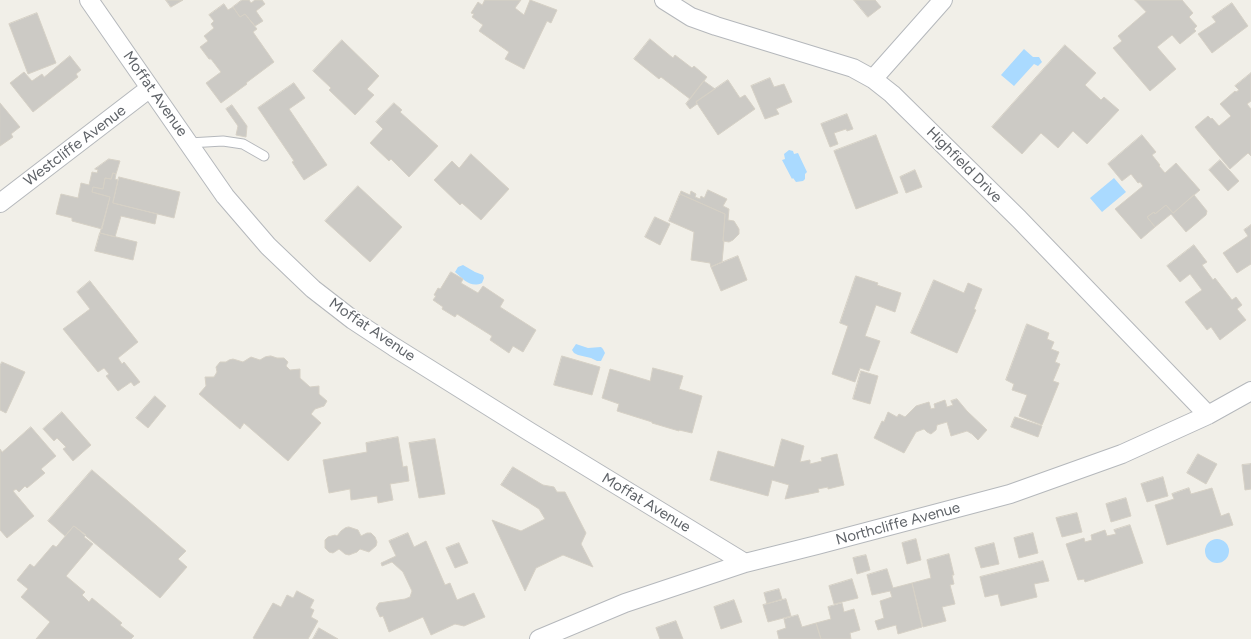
<!DOCTYPE html>
<html>
<head>
<meta charset="utf-8">
<style>
  body { margin:0 }
  canvas { display:block; background:#f1efe8 }
</style>
</head>
<body>
<canvas width="1251" height="639"></canvas>
<script>
const ctx = document.querySelector('canvas').getContext('2d');
ctx.lineJoin = 'round';
function fill(path, color) { ctx.fillStyle = color; ctx.fill(path, 'evenodd'); }
function strokePath(path, color, width, dash) { ctx.strokeStyle = color; ctx.lineWidth = width; ctx.lineCap = dash ? 'butt' : 'round'; ctx.setLineDash(dash || []); ctx.stroke(path); }
function write(font, color, halo, rows, align = 'center') {
  ctx.font = font + ' Figtree,sans-serif'; ctx.lineWidth = 3.5; ctx.setLineDash([]); ctx.textBaseline = 'middle'; ctx.strokeStyle = halo; ctx.fillStyle = color; for (const [text, x, y, turn = 0] of rows) {
    ctx.save(); ctx.translate(x, y); ctx.rotate((+turn || 0) * Math.PI / 180); ctx.textAlign = isNaN(turn) ? turn : align; if (halo) ctx.strokeText(text, 0, 0); ctx.fillText(text, 0, 0); ctx.restore();
  }
}
fill(new Path2D(`
  M1024,49L1033,57H1039L1042,62L1038,66L1034,64L1014,86L1001,75Z
  M789,150L793,151L794,154L798,153L807,172L805,174V179L803,181L796,182L793,178L792,179L782,160L785,159L784,154Z
  M1114,178L1126,192L1102,212L1090,198Z
  M463,265L475,272L483,275L484,278L482,283C471,288 464,280 455,272L458,267Z
  M576,344L588,348L601,347L603,349L605,353L601,361H597L591,358L578,355L574,353L572,350Z
  M1205 551a12 12 0 1 1 24 0a12 12 0 1 1-24 0Z`), '#aadaff');
const building = new Path2D(`
  M166,0H183L171,7Z
  M242,0H249L251,3L255,0H262L265,4L256,11L263,21L255,26L245,14L240,17L233,7Z
  M485,0H521L515,8L524,15L530,0L557,10L551,23L547,21L524,69L505,59L509,52L479,31L483,25L472,17L474,14L471,13L478,2L482,5Z
  M854,0H875L881,7L868,17Z
  M1135,0H1182L1193,13L1189,17L1197,26L1194,29L1196,31L1180,44L1172,35L1157,47L1176,69L1150,91L1113,48L1122,41L1118,36L1146,12Z
  M1232,3L1248,26L1212,53L1198,34L1216,22L1212,17Z
  M224,4L228,10L233,7L240,17L245,14L257,29L253,32L274,62L246,83L247,84L221,103L206,83L221,72L211,59H209L200,47L208,41L204,36L214,28L211,24L214,21L209,15Z
  M37,13L56,63L28,74L9,24Z
  M650,39L673,58L675,55L692,68L694,66L707,77L690,99L661,77L659,79L634,59Z
  M342,40L379,76L367,89L374,95L355,115L329,90L331,88L313,71Z
  M1065,45L1096,73L1085,85L1101,100L1104,97L1119,110L1087,144L1073,131L1058,148L1041,133L1022,154L992,127Z
  M70,56L81,70L76,74L78,77L33,112L10,83L24,72L32,81L42,74L44,77Z
  M1251,73V101L1247,104L1251,109V156L1248,153L1230,169L1198,131L1195,127L1208,116L1211,119L1212,118L1219,126L1231,116L1220,104L1235,91L1236,92L1239,90L1235,86Z
  M770,78L774,87L784,84L792,102L776,109L779,114L765,119L751,86Z
  M728,80L740,98L745,95L755,109L718,135L696,102Z
  M704,81L715,89L696,102L697,104L690,109L686,104Z
  M294,83L305,98L289,109L327,165L304,180L292,162L294,161L258,108Z
  M0,103L20,127L11,134L13,137L0,146Z
  M394,103L402,110L400,112L438,146L409,177L391,159L389,161L370,143L383,129L376,122Z
  M232,105L247,126L246,137L236,135L238,126L226,109Z
  M847,114L853,129L847,131L846,129L834,133L838,144L830,147L821,124Z
  M876,135L898,193L856,209L834,151Z
  M1142,135L1156,152L1152,155L1160,165L1159,166L1165,173L1176,163L1200,190L1173,213L1166,205L1155,214L1154,212L1147,217L1155,227L1141,239L1115,209L1143,186L1140,182L1138,183L1131,174L1122,181L1108,164Z
  M471,154L509,189L481,220L462,203L460,205L434,180L452,161L459,168Z
  M109,159L120,161L116,174L113,173L111,179L105,178L103,189L93,187L92,192L110,197L102,229L72,221V218L56,214L61,194L78,198L81,183L89,185L92,172L97,173L98,170L95,169Z
  M1220,160L1239,181L1228,191L1209,170Z
  M915,170L922,187L906,193L900,177Z
  M113,173L116,174L115,179L118,180L113,203L157,214L155,224L121,216L115,237L100,233L110,197L92,192L93,187L103,189L105,178L111,179Z
  M119,177L180,192L174,218L113,203Z
  M358,186L402,227L370,262L325,221Z
  M708,190L727,199L723,206L729,209L728,220L734,221L739,229V234L733,240L729,242L723,241L725,214L680,194L681,191L690,195L691,191L696,194L695,197L700,199L701,196L704,198Z
  M680,194L725,214L723,241H724L722,262L711,267L710,263L691,260L694,232L669,221Z
  M1194,195L1207,211L1206,215L1186,232L1171,214L1155,227L1147,217L1154,212L1155,214L1166,205L1173,213Z
  M655,217L670,224L660,245L645,237Z
  M1251,225V264L1237,273L1223,253L1248,236L1244,230Z
  M100,233L137,242L133,260L95,251Z
  M1194,245L1207,262L1202,265L1213,280L1215,278L1232,300L1236,297L1242,305L1237,309L1246,320L1220,340L1211,327L1207,330L1185,302L1202,290L1190,274L1180,282L1167,266Z
  M738,256L747,280L721,291L711,267Z
  M451,272L463,279L461,283L478,293L483,286L504,300L500,307L536,330L523,352L513,346L509,353L490,340L492,336L457,314L455,317L442,309L443,307L433,300L436,296L434,295L438,288L440,289Z
  M856,276L878,283L877,285L901,293L895,312L876,305L865,336L880,341L869,371L860,368L855,382L832,374L848,326L840,323Z
  M934,280L964,293L968,283L982,289L974,309L976,310L957,353L911,333Z
  M90,281L138,342L118,358L122,364L124,362L140,382L134,386L131,382L118,391L106,376L109,374L104,368L98,372L63,329L90,309L77,292Z
  M1027,324L1049,333L1047,339L1054,342L1051,349L1059,352L1055,362L1060,364L1053,381L1059,383L1042,425L1019,416L1027,395L1012,390L1014,384L1006,380Z
  M271,356L277,358H284L288,362L286,366L290,370L300,369V378L310,387L319,386V394L327,401L324,406L315,409L311,414L321,423L288,461L244,423L240,429L199,394L206,386L205,377H214L217,372L216,367L220,362H226L229,360L233,359L243,362L251,357L260,360L265,357Z
  M562,356L600,367L592,395L554,385Z
  M2,362L25,372L6,413L0,410V366Z
  M653,368L683,376L679,389L702,396L692,433L679,430V431L652,423V422L617,411L619,404L602,398L610,369L650,381Z
  M861,371L878,376L870,404L853,399Z
  M155,396L166,406L148,428L136,418Z
  M957,399L967,411L987,430L978,440L972,434L967,431L951,436L947,422L937,425L936,430L931,434L927,432L924,429L916,432L904,453L874,438L882,421L884,422L888,412L897,417L899,414L905,417L916,406L929,402L931,409L935,408L934,404L945,400L947,407L953,405L951,401Z
  M62,412L91,445L73,461L63,449L66,447L57,438L54,441L43,429Z
  M1015,417L1042,426L1038,437L1011,427Z
  M31,427L56,456L41,469L45,473L27,488L25,486L19,492L16,489L13,491L34,516L7,538L0,530V449L2,452Z
  M398,437L403,467L407,466L409,481L390,484L393,500L378,503L377,496L351,500L350,489L329,493L323,460L367,452L366,443Z
  M435,439L445,494L419,498L409,443Z
  M782,439L804,446L800,462L810,460V464L822,461L821,458L837,454L844,485L828,489V487L818,489L819,492L785,499L789,485L772,480L768,496L710,480L718,451L774,467Z
  M1198,454L1217,464L1206,484L1187,473Z
  M1251,464V489L1245,490L1242,465Z
  M513,467L543,485L554,487L557,492H565L586,533L581,544L593,567L563,555L536,568L525,591L492,520L521,531L545,519L539,509L501,485Z
  M92,470L186,551L178,559L187,567L160,598L74,526L65,536L48,521Z
  M1163,477L1168,496L1147,502L1141,484Z
  M1189,488L1191,494L1212,488L1221,516L1229,513L1233,525L1167,545L1155,505L1174,499L1172,494Z
  M1126,498L1131,516L1111,522L1106,504Z
  M1077,513L1082,532L1062,537L1056,518Z
  M1130,525L1143,563L1085,582L1084,579L1078,580L1066,544L1084,538L1085,542L1092,540L1091,535L1105,530L1107,536L1116,534L1114,530Z
  M74,526L86,535L84,537L93,544L66,576L85,592L82,595L89,602L92,598L122,623L120,625L134,636L131,639H36L50,622L21,597L28,589L17,580L30,564L34,567L53,545L56,547Z
  M349,527L358,530L361,536L367,533H371L375,537L377,542L376,546L369,552L360,549L357,552L349,555L345,554L339,549L333,553L329,552L325,548V540L328,537L335,535L337,536L341,531L345,528Z
  M408,533L414,547L426,541L445,585L450,583L457,600L474,593L485,617L464,626L455,624L431,635L423,617L389,632L383,616L380,617L376,608L379,603L405,599L410,597L412,591L403,572L392,562L382,566L381,563L396,556L389,541Z
  M1033,533L1038,553L1019,558L1014,538Z
  M916,539L921,560L907,564L902,543Z
  M459,543L468,563L455,568L446,548Z
  M994,543L999,564L981,568L975,548Z
  M949,554L954,575H952L954,584L950,585L955,604L942,607L946,621L923,627L912,583L931,578L927,560Z
  M866,555L870,570L857,574L853,558Z
  M1043,561L1049,581L1034,584L1037,597L1001,606L998,594L985,597L980,577Z
  M887,569L893,588L912,583L922,627L898,634L896,625L878,630L875,621L884,618L880,601L892,597L890,591L872,595L867,575Z
  M852,579L858,598L834,604L829,586Z
  M779,589L782,599L767,604L764,593Z
  M297,591L314,600L310,608L314,610L311,617L318,621L308,639H256L253,638L273,603L281,607L287,595L293,598Z
  M786,599L791,616L768,622L763,605Z
  M734,600L742,622L721,629L714,607Z
  M842,603L844,612L854,609L860,630L850,633L851,639H821L816,623L831,619L828,607Z
  M798,615L802,627L816,623L821,639H779L777,631L786,628L784,619Z
  M676,621L683,639H660L656,628Z
  M319,628L338,639H313Z`);
fill(building, '#cccac5');
strokePath(building, '#d6d1c6', 1);
const service = new Path2D(`
  M189,143L223,141L243,144L264,156`);
const minor = new Path2D(`
  M89,0L225,196L268,246L313,289L353,320L394,347L530,432L745,563
  M664,0L691,17L716,26L853,68L873,79L892,94L1019,219L1208,415
  M873,79L943,0
  M0,203L150,88
  M539,639L625,603L745,563L817,545L1010,494L1122,454L1208,415L1251,391`);
strokePath(service, '#b5b8bc', 11);
strokePath(minor, '#b5b8bc', 20);
strokePath(service, '#fff', 9);
strokePath(minor, '#fff', 18);
write('15px', '#5f6368', '#fff', [
  ["Moffat Avenue",155,94,55],
  ["Westcliffe Avenue",75,146,-37],
  ["Highfield Drive",964,165,45],
  ["Moffat Avenue",372,330,34],
  ["Moffat Avenue",646,503,31],
  ["Northcliffe Avenue",898,524,-15]
]);
</script>
</body>
</html>
